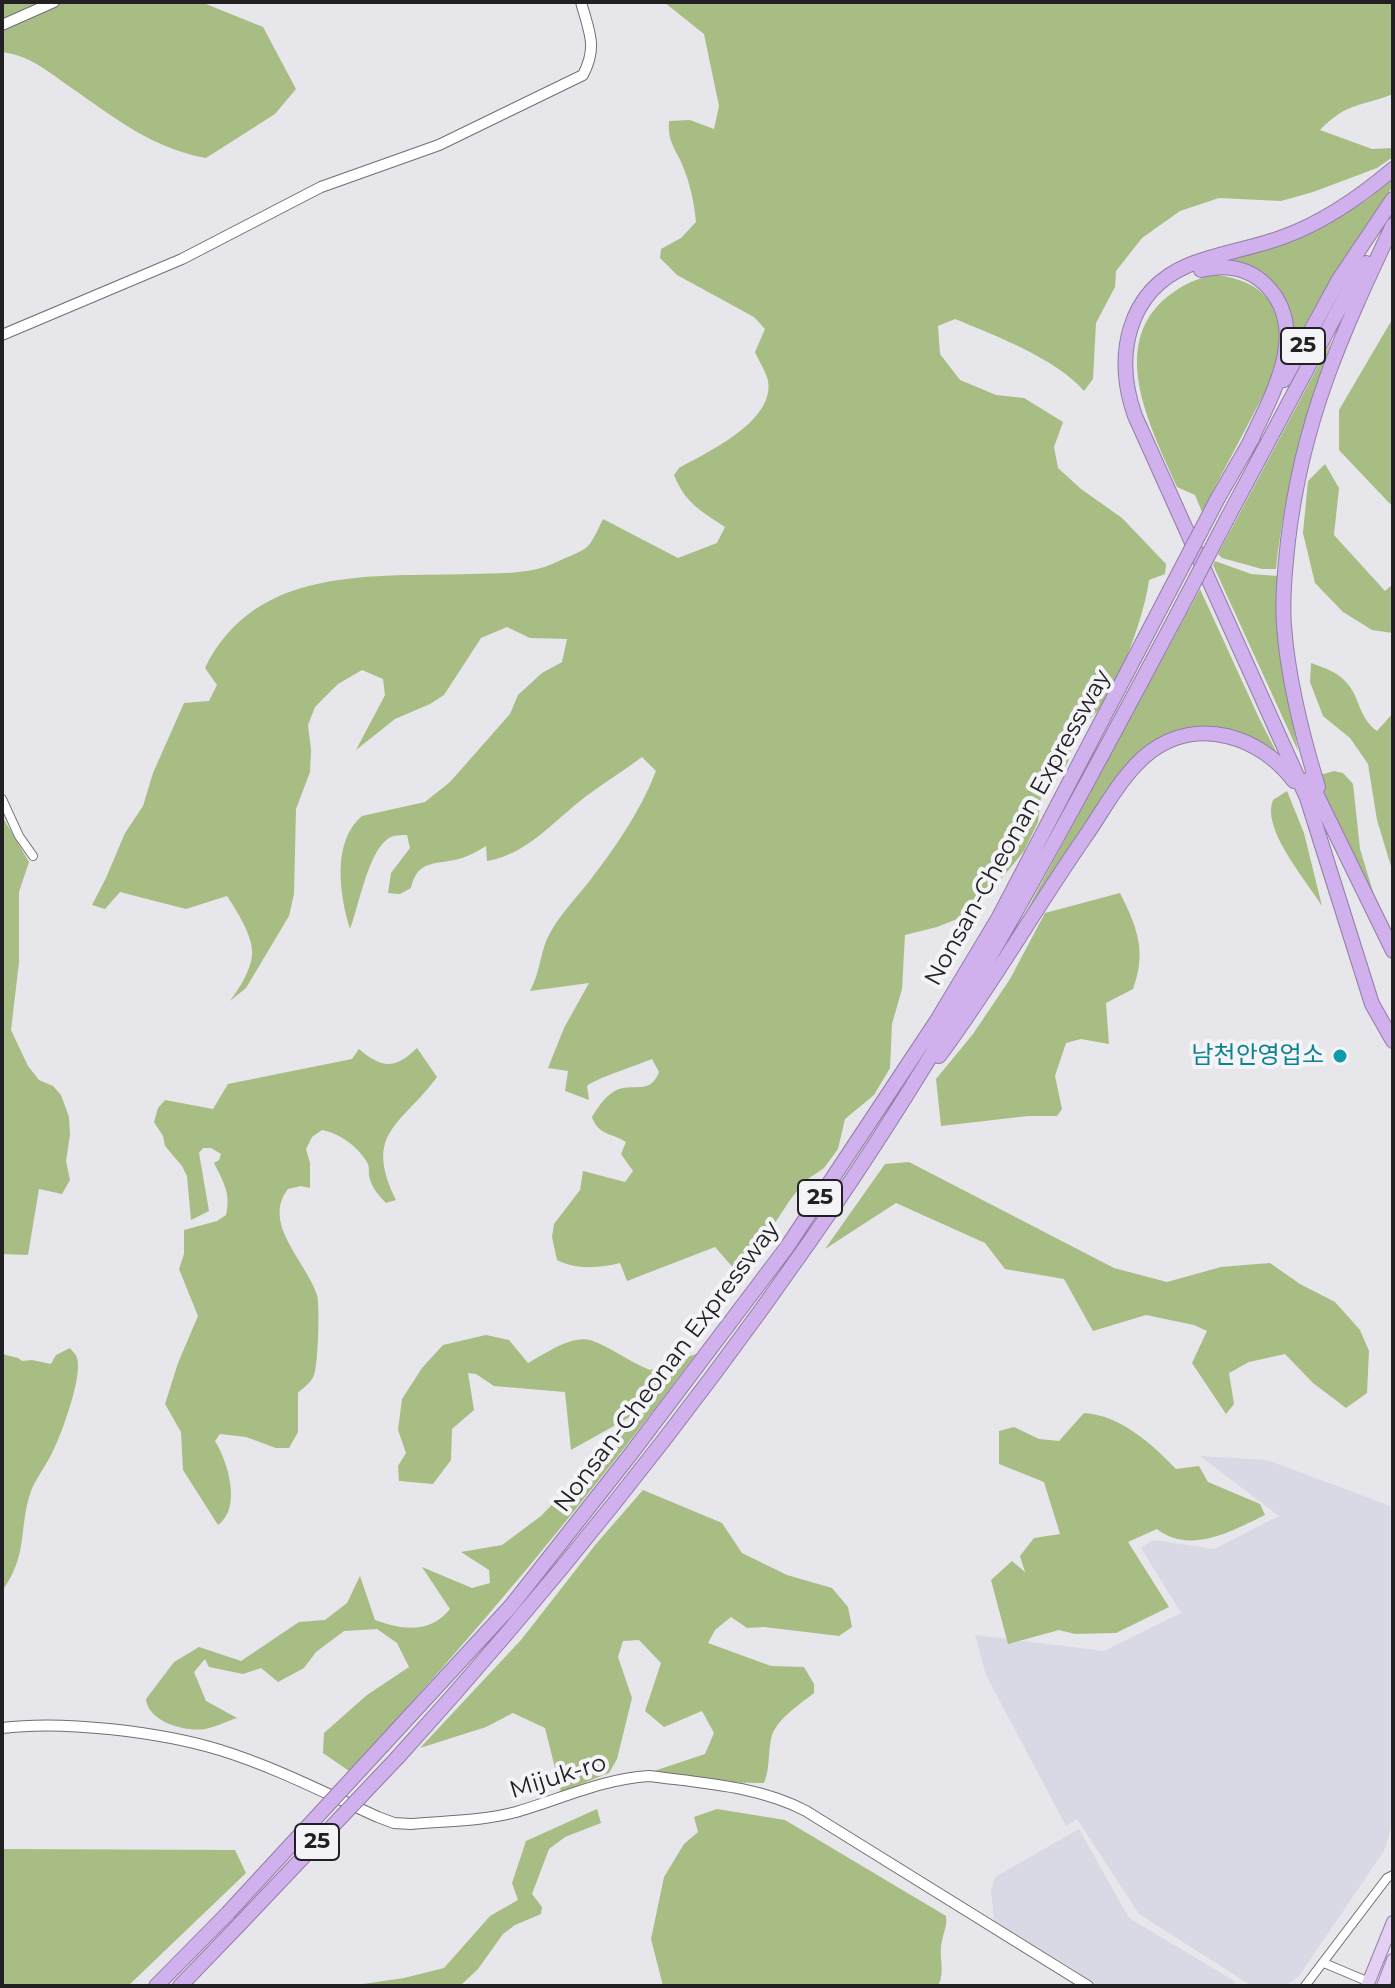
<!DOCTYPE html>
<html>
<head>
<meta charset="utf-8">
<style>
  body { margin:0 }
  #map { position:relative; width:1395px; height:1988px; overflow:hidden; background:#e6e6eb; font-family:Montserrat,sans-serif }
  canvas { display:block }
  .frame { position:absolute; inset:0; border:4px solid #212123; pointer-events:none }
</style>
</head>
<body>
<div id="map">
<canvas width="1395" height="1988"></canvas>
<div class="frame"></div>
</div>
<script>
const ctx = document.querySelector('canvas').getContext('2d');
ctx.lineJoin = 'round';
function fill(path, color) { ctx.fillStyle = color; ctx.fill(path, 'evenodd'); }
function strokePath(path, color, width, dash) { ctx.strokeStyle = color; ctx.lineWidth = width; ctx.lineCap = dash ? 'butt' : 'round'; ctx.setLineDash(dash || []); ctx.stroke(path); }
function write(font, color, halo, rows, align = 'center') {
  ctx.font = font + ' Montserrat,"Noto Sans KR",sans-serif'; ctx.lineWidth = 8; ctx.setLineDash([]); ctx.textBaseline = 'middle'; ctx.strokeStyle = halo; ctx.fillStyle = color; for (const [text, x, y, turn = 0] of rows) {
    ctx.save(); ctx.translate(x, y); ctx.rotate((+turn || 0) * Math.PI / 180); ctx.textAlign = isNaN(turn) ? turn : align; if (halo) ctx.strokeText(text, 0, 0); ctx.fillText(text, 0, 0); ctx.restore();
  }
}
fill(new Path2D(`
  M1200,1456L1267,1460L1393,1507V1822L1384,1851L1299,1976L1285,1986H1252L1139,1914L1077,1819L1066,1826L986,1675L975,1635L1104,1651L1181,1613L1141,1548L1154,1540L1214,1549L1279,1516Z
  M1079,1829L1129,1918L1231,1979L1235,1982L1234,1986H1096L1072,1968L994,1923L991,1889L995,1877Z`), '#d8d9e5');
fill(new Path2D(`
  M2,2H201L263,27L296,89L275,114L206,158C152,148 118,120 73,89C48,72 32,56 2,52Z
  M664,2H1393V94C1360,107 1347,102 1320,130L1372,149L1393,148V157L1377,168L1313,192L1281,201L1219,198L1180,211L1142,238L1116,271L1115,287L1096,323L1093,379L1084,391C1057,359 994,335 955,319L938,326L940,354L960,380L996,395L1024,398L1063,422L1054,447L1058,468L1081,489L1122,518L1166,564L1165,574L1149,580C1145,613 1121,680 1101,707C1095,716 1084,721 1079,729C1063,756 1080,766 1043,782L1038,822L1024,851L1003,877L967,915L937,927L905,935L902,989L892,1024L890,1068L874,1095L845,1119L838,1149L824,1168L805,1181L790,1200L744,1270L736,1271L715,1247L627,1281L620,1263C600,1268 576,1270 557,1260L552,1237L554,1224L580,1190L583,1171L625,1182L633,1171L621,1154L626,1142C612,1133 598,1135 592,1117C598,1107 607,1093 619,1089C635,1084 651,1094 659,1072L652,1059C638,1065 594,1079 587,1086L589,1100L565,1091L568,1071L548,1068L564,1028L589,983L530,991C541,971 540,950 550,933C560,915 575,899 588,883C615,848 640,812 656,771L642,757C623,771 604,783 585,797C555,820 526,855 487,861L486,846C479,850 471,855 462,858C438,866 418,857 411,888L400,894L388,893L391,873L410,848L407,835C402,835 394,835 389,838C368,851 359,906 350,929C339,894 332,841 362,816L425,802L450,782L510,714L518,695L542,673L562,662L567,639L530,638L507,627L481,638L444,695L430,704L395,719L356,750L385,695L383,679L362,670L338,684L315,707L308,725L311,750L310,772L296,809L294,894L289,916L246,988L230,1001C239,989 251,970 252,955C254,937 236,910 227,896L186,909L120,892L105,909L92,905L106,878L125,833L143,806L153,773L184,703L209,701L217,685L205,668C256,564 374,577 471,574C502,573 533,575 561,560C569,556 582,552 588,546C594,539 599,527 603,519L678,558L717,543L725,527C701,511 685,503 674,475L679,468C708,452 775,421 768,381C766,372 759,361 755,352L765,329L754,317L677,275L660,258L661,249L681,238L696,222C694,201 690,183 682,164C674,146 668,142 669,121L690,120L714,129L719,106L704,34Z
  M1393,178V186L1319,300L1293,347C1296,326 1289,295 1271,282C1257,271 1233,267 1216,261L1347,212L1367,200Z
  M1217,275C1262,281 1283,304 1281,350C1281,369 1266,390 1257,407C1239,442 1220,477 1202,512L1195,495L1177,487C1153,431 1106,347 1167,297C1182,285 1198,277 1217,275Z
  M1393,318V507L1339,450V410Z
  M1332,340C1305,418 1285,486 1276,569H1262L1222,558L1218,554Z
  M1325,464L1339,488L1334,535L1385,591L1393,584V633L1372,630L1343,612L1315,583L1303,533L1308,481Z
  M1215,561L1251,574L1278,576V636L1298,751L1213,565Z
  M1200,589L1259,718L1281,761L1258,741L1242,734L1153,744L1006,949Z
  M1311,663C1324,668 1336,671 1346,682C1361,698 1357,716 1377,731L1393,713V873L1377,820L1368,764L1350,738L1323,716L1310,682Z
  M1334,771L1343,773L1353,784L1360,849L1374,895C1353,865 1327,811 1320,775Z
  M1287,791L1304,833L1322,906C1307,881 1261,829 1273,800Z
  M2,816L29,862L19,892V962L11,1030L28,1066L39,1080L53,1086L61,1095L69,1117L70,1135L66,1161L70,1180L62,1194L39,1189L28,1255L2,1254Z
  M1120,893C1137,927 1147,951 1133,989L1106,1003L1109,1044L1081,1039L1066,1043L1055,1076L1062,1109L1057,1116H1028L941,1126L936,1079L973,1034L1010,979L1045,913Z
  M417,1048L437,1077C401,1126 363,1132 396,1200L386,1203C378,1195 372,1188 369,1176C369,1174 369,1166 368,1164C359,1147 339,1133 322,1130L312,1137L306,1149L310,1163V1188L301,1186L288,1189C261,1224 307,1262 317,1295C320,1306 318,1365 314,1375C312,1382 303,1388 298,1393V1432L289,1448H276L246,1437L220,1434L215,1441C228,1462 242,1508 218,1525L183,1470L181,1432L165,1404L178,1363L198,1316L179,1269L184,1254V1230L217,1221L226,1215C231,1194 224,1183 214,1163L219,1160L221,1154L211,1148H203L199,1153L209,1211L191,1220L187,1176L182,1166L165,1146L163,1136L154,1122L158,1108L165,1100L213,1109L228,1084L352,1059L359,1049C381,1068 395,1070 417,1048Z
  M909,1162L1114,1268L1167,1282L1221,1267L1270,1263L1300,1284L1335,1302L1360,1330L1369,1351L1367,1393L1346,1408L1313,1383L1285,1354L1249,1362L1229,1373L1234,1404L1226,1414L1192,1363L1207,1331L1194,1325L1146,1315L1093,1331L1064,1279L1005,1269L985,1243L896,1203L825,1249L885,1164Z
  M486,1335L509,1340L528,1363C545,1354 573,1333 593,1341C610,1347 630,1362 650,1370L696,1354C588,1499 472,1639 349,1771L323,1753L324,1733L367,1695L409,1667L397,1643L377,1629L344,1631L316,1652L304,1668L278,1682L261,1668L243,1674L209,1667L205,1659L194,1672L206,1701L237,1718C227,1721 216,1727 205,1729C185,1732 148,1722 146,1699L174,1662L199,1647L241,1661L299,1622L325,1620L347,1603L360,1576L375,1620C402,1630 430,1634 450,1609L422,1567L472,1588L490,1583L489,1570L461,1552L502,1545L541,1516L644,1409L571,1450L565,1392L494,1386L476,1374L468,1373L474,1410L452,1429L451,1460L433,1484L399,1481L398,1466L406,1453L398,1430L402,1399L422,1368L443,1345Z
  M70,1348C72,1351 76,1354 77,1358C83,1376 61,1436 52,1453C46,1466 36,1478 31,1491C18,1529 29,1554 2,1591V1354L18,1358L22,1361L32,1360L51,1364L56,1355Z
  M1084,1413C1120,1415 1152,1444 1176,1469L1199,1466L1208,1482L1260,1504L1265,1515C1232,1531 1190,1555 1157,1529L1128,1542L1169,1607L1116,1633L1075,1634L1059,1630L1008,1644L991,1580L1012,1561L1025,1572L1020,1556L1034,1538L1060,1534L1044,1482L999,1464V1431L1014,1427L1039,1439L1059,1441Z
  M643,1490L722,1523L742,1553L787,1575L832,1588L848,1607L852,1627L839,1636L764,1627L747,1628L731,1617L715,1630L708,1643L771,1666L804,1667L814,1684V1693C799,1705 775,1720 771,1739C768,1754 770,1768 764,1783L694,1782L651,1772L705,1754L714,1733L702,1711L664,1727L645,1711L661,1663L639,1640L623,1641L618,1657L632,1698L617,1759L609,1773L561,1792L545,1728L513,1713L486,1727L420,1748L521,1640L596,1544Z
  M597,1809L601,1823L565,1837L549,1849L532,1894L542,1907L541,1914L515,1925L503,1934L478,1969L461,1985L349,1986L404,1978L444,1968L490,1916L518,1900L512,1883L526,1841Z
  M717,1809L785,1820L946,1916C947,1927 944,1931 942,1941C938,1956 946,1971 938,1986H663L651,1939L664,1877L684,1844L698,1832L694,1817Z
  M2,1849L235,1850L246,1873L128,1986H2Z`), '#a7bd84');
const minor = new Path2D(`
  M2,799L19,836L33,856
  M1324,1963L1369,1982
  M1305,1986L1387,1878L1393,1875`);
const tertiary = new Path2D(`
  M2,25L54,2
  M2,335L182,259L321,187L439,145L583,75C598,46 589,32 581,2
  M2,1728C63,1720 161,1732 220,1750C275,1767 327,1794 378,1817L394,1823L411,1824C446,1821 482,1821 516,1812C561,1799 602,1779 649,1776C702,1783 758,1786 806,1811L1088,1986`);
const primary = new Path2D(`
  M1367,1986L1393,1922
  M1383,1986L1393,1960`);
const motorway = new Path2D(`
  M1393,169C1360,197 1324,222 1283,237C1253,248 1219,253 1189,265C1126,291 1114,358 1135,416L1307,798L1372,1004L1393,1041
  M1201,270C1225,264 1247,267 1265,284C1312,330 1271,396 1249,444
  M1284,380L1338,281L1393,199
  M1218,498L1253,437
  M1227,519L1349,290L1366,263
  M1309,779L1393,951
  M1318,787C1302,735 1288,681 1284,626C1282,598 1285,569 1288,541C1302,420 1342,333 1393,225
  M939,1056C992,985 1036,907 1087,834C1106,806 1123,773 1150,752C1198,716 1260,736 1294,781
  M383,1745L511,1606L630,1455L787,1247L936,1022L999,917L1169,592
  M398,1757C545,1595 683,1423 808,1244C949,1043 1065,826 1179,611
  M156,1986L228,1913
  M180,1986L236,1928`);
strokePath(minor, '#6f6f74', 10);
strokePath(tertiary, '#6f6f74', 12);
strokePath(primary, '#937ea6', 14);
strokePath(motorway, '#937ea6', 16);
strokePath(minor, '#fff', 8);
strokePath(tertiary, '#fff', 10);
strokePath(primary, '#e3d0f4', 12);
strokePath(motorway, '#d0b0ed', 14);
const motorwayBridge = new Path2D(`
  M1169,592L1218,498
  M1179,611L1227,519
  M228,1913L383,1745
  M236,1928L398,1757`);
strokePath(motorwayBridge, '#937ea6', 16, []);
strokePath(motorwayBridge, '#d0b0ed', 14);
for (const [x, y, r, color] of [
  [1340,1056,8,"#0f9aa8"]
]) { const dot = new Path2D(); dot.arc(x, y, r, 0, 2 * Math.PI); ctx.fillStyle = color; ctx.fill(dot); strokePath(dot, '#f3f3f8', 3); }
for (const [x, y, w] of [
  [1303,346,44],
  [820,1198,44],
  [317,1842,44]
]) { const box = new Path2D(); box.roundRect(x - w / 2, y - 18, w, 36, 6); ctx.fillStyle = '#f3f3f8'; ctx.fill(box); strokePath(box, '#212123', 2); }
write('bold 22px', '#212123', null, [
  ["25",1303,346],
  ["25",820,1198],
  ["25",317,1842]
]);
write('24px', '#212123', '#f3f3f8', [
  ["Nonsan-Cheonan Expressway",1018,828,-61],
  ["Nonsan-Cheonan Expressway",667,1367,-53],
  ["Mijuk-ro",558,1777,-17]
]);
write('24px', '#0d838f', '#f3f3f8', [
  ["남천안영업소",1324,1056]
], 'right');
</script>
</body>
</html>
